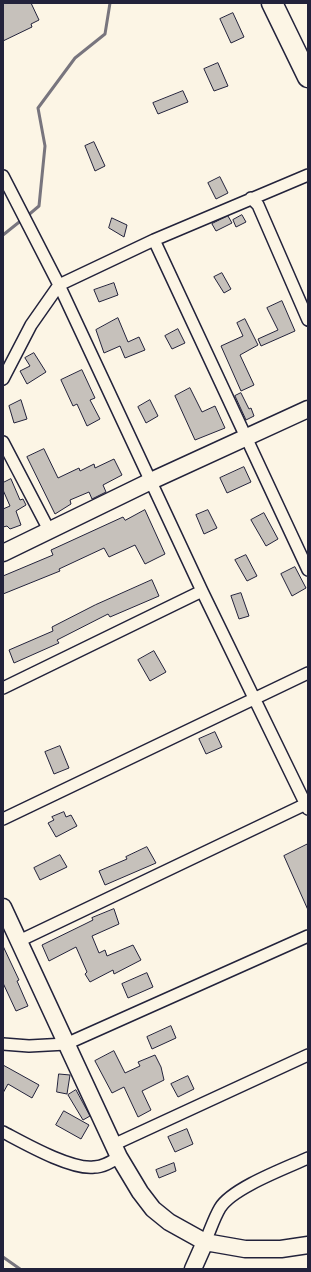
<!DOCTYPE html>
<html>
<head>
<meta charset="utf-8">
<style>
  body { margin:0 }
  #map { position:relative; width:311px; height:1272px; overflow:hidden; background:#fcf5e5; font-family:"Architects Daughter",sans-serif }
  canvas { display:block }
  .frame { position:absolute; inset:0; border:4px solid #22223b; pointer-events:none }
</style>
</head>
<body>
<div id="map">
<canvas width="311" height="1272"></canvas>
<div class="frame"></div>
</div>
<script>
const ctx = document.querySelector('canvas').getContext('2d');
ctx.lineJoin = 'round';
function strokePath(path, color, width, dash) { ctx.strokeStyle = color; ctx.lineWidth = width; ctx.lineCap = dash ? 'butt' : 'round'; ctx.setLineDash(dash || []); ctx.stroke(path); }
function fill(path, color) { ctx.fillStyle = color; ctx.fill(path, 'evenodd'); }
strokePath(new Path2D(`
  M26,217L39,206L45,146L38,108L75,58L105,34L110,3
  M3,235L23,219
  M3,1257L20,1269`), '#78757e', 3);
const building = new Path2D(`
  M3,3H31L39,20L31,24L32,27L3,41Z
  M233,13L244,37L231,43L220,19Z
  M218,63L228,86L214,91L204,69Z
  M183,91L188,102L158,114L153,103Z
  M94,142L105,166L95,171L85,146Z
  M220,177L228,193L216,199L208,183Z
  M242,215L246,222L236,227L233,220Z
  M228,216L232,223L216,231L212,224Z
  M112,218L127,225L124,237L109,228Z
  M222,273L231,289L224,293L214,277Z
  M114,283L118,295L99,302L94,290Z
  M282,301L295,331L261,346L258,339L278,330L267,308Z
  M118,318L128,342L139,337L145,350L125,358L120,346L104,353L96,330Z
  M245,319L258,345L240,355L254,385L241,391L221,346L243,336L237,323Z
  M178,329L185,343L172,349L165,336Z
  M34,353L46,372L27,384L20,371L30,366L25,358Z
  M82,370L95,398L90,400L100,419L87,426L77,404L73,406L61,380Z
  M190,388L202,412L215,406L225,428L195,440L175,396Z
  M241,393L249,409L251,408L254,416L246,420L235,396Z
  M21,400L27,419L14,423L9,406Z
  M150,400L158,416L146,423L138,407Z
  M44,449L58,478L79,468L80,471L94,464L95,468L114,459L122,475L103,485L106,492L92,499L89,492L70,500L71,504L55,514L27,457Z
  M244,467L251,482L227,493L220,478Z
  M11,479L20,500L23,499L26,505L16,511L21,525L10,529L7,526L3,527V509L10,506L3,490V483Z
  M145,510L165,554L145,564L135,545L109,557L104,548L59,569L60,571L3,594V576L53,555L51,550L123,517L125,520Z
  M208,510L217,528L204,534L196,515Z
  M264,513L278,539L266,546L251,520Z
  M246,555L257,576L247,581L235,560Z
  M295,567L306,588L292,596L281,574Z
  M152,580L159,596L110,617L108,614L57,640L59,643L14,663L9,650L53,631L52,627L95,605Z
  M241,593L249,616L239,619L231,596Z
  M154,651L166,672L150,681L138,660Z
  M215,732L222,747L206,754L199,739Z
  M60,746L69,768L54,774L45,752Z
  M64,812L66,817L71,815L77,826L56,837L48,823L54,820L52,817Z
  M308,844V910L284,856Z
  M147,847L156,863L105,885L99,871L127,859L126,857Z
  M60,855L67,867L40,880L34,868Z
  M114,909L119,924L92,936L99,953L105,950L107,956L133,945L141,960L114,974L113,970L90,982L85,974L87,972L76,947L49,961L42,945L85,924L93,920L92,918Z
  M3,946L19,980L17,981L28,1006L16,1011L3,983Z
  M147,973L153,987L128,998L122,984Z
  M171,1026L176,1038L152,1049L147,1037Z
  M114,1051L125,1073L140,1066L138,1062L155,1055L161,1067L164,1080L142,1091L151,1110L138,1117L124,1087L112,1093L95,1061Z
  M3,1065L39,1085L32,1098L8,1084L3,1093Z
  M59,1074L70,1075L67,1094L57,1092Z
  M188,1076L194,1089L178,1097L171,1084Z
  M76,1090L90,1116L83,1120L68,1095Z
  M64,1111L89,1125L81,1139L56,1125Z
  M187,1129L193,1144L175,1152L168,1137Z
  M174,1163L176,1171L159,1178L156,1170Z`);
fill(building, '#c6c1bb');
strokePath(building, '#22223b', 1);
const street = new Path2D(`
  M3,176L59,285L202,591L308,809
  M251,198L258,205L308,320
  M154,240L308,570
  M3,379L31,325L59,285L154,240L308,175
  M3,442L49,530
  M3,688L202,591
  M3,819L308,673
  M19,941L306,804
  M3,1044L29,1046L66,1044L308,936
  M3,1132C24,1143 71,1170 94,1167C103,1167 111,1162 119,1157
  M113,1145L308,1055
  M205,1242C210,1231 214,1218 220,1208C232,1188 286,1168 308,1158`);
const secondary = new Path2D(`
  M3,553L151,481L308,409
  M3,907L119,1157L140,1192L153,1209L169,1222L205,1242L245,1249H281L308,1245
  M193,1269L205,1242`);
const highway = new Path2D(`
  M272,3L308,77`);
strokePath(street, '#22223b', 14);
strokePath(secondary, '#22223b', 19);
strokePath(highway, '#22223b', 23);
strokePath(street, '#fcf5e5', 11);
strokePath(secondary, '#fcf5e5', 16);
strokePath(highway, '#fcf5e5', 20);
</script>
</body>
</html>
